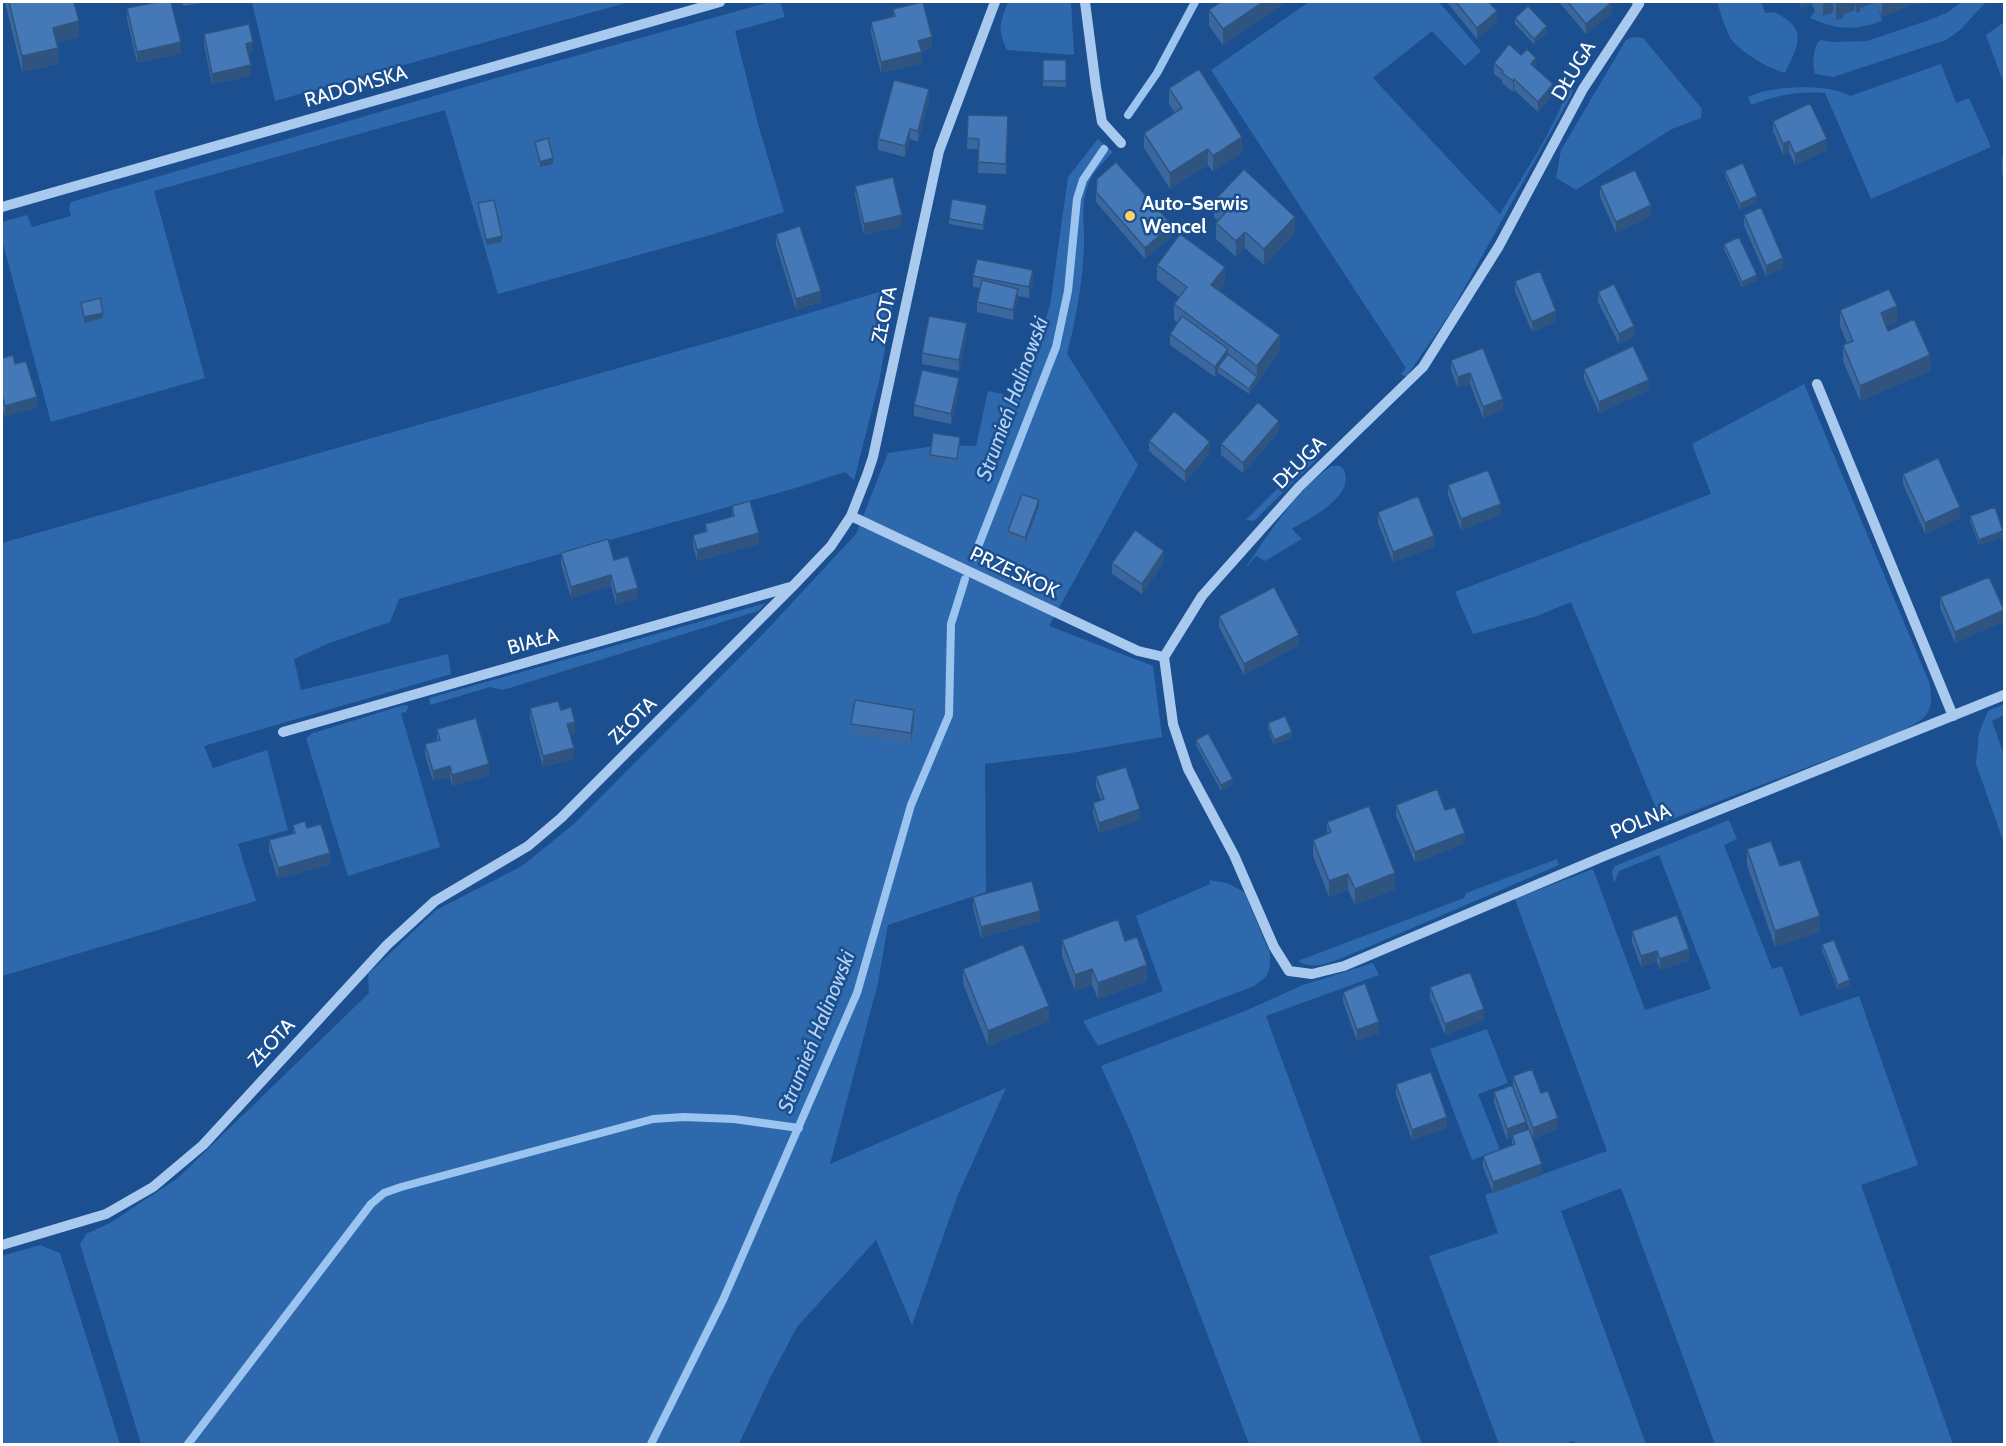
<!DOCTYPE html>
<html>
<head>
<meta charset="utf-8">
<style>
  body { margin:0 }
  #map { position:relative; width:2006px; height:1446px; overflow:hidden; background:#1b4f8f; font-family:Cabin,sans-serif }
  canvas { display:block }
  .frame { position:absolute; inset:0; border:3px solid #fff; pointer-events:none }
</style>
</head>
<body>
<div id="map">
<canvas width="2006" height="1446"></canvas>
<div class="frame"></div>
</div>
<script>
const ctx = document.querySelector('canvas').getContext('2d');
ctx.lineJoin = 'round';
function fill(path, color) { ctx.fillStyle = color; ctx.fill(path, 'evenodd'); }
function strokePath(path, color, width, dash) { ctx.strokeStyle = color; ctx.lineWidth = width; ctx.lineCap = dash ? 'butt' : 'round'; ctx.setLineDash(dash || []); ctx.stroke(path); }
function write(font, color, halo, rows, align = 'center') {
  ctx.font = font + ' Cabin,sans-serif'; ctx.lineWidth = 5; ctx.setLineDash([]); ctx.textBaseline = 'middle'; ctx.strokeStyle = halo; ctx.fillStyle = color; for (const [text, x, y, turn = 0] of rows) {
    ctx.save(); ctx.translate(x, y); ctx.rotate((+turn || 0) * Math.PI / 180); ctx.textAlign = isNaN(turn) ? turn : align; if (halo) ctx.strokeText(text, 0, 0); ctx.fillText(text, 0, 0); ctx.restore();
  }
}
fill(new Path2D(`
  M252,2H629L275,101Z
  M770,2L781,4L785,17L735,31L758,124L784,212L714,234L498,294L445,110L154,191L205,378L51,422L2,240V222L27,215L32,227L71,216L69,208L71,202L496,78Z
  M1008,2H1071L1074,55L1007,50C997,29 1000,23 1008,2Z
  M1309,2H1439L1481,51L1465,66L1432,31L1373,78L1500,214C1526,170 1557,126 1572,77L1575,81L1571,96L1451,312L1406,377L1401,374L1406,368L1211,70Z
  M1717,2H1761L1765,13L1774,12C1810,29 1798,45 1785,73C1771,70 1736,50 1730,37C1724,26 1721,13 1717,2Z
  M1962,2H1986L1960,30L1946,40L1833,77L1815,74C1812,64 1813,47 1820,40L1833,42L1867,41L1932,19L1948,12Z
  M1874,3L1875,6L1877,5L1882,21C1854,31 1838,30 1810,18L1815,11L1823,16L1833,12L1842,15Z
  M2004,22V79H2002L1986,35Z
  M1633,37L1643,38L1702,109L1701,118L1672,129L1576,190L1556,178L1561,150L1626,40Z
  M1941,64L1956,103L1969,98L1991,147L1871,199L1825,93C1796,91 1778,95 1751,105L1748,97C1756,94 1763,91 1771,90C1789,86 1835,85 1850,96Z
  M1098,139L1113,152C1104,162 1092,172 1088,185C1080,208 1085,222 1084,244C1083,281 1076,319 1067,354L1138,465L1049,626L1153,666L1162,737L1071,753L985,764L986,892L888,925L878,983L830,1164L1006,1088L957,1197L912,1325L876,1240L797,1327L771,1376L739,1444H141L80,1244L86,1234L110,1223L178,1178L369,993L368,974L436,910L522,866L575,823L764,633L856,534L888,453L940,445L976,446L988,391L1022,398L1050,305L1068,177Z
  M896,287L879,382L854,480L845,472L792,489L399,599L390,622L327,644L294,659L301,690L448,654L451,674L204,746L213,768L267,750L288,830L238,844L256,901L2,976V543L742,333Z
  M1804,384L1929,682C1936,716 1925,719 1897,733L1662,823L1571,602L1537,616L1473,634L1455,592L1711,494L1692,444Z
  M1318,448V458L1254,521L1246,520Z
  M1331,466H1340L1344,470C1355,497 1311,517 1292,529L1302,539L1265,561L1256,556L1244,570C1270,532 1294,493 1331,466Z
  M766,603L758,611L503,690L490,687L430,705L429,698Z
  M2004,704V715L1992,721L2004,755V843L1976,764L1979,733L1988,711Z
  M404,705L409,706L406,712L401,713L440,847L348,876L306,738L313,733Z
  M1729,820L1737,839L1724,845L1772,969L1782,966L1800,1016L1859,996L1918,1165L1861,1185L1953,1444H1715L1621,1188L1561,1211L1646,1444H1576L1574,1441L1565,1444H1499L1429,1256L1498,1233L1485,1195L1607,1151L1515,899L1593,869L1645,1010L1711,989L1659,855L1619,871L1614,883L1612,872L1615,866Z
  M1557,859L1559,865L1347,956C1332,962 1313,971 1298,961L1464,898L1466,893Z
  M1209,880L1227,883L1244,892L1270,953V967L1266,977L1254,986L1098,1046L1083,1021L1163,991L1136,916L1210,884Z
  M1373,963L1379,975L1266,1016L1422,1444H1249L1131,1133L1101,1066L1245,1011L1303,985Z
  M1487,1029L1508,1083L1478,1094L1500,1150L1472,1160L1430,1049Z
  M40,1245L60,1253L120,1444H2V1256Z`), '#2e69ad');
strokePath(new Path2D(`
  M1128,115L1157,73L1195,2
  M974,557L1056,347L1068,291L1077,199L1083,180L1104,149
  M188,1444L371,1204L384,1193L401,1187L653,1119L684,1117L734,1119L799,1128
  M651,1444L723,1300L857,993L911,805L949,715L951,624L965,579`), '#9cc4f0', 8);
strokePath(new Path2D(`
  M1085,2L1096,87L1102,122L1121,143
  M1637,2L1639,4L1583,89L1499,246L1423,367L1299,487L1202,596L1164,657L1173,724L1188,769L1234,855L1274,947L1289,971L1312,974L1344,966L1602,857L2004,695
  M2,207L720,2
  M1817,384L1953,716
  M851,516L1138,651L1164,657
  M283,732L790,587
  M2,1245L106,1214L153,1187L203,1145L387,945L435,901L528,846L561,818L793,586L831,546L851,516L867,475L873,457L939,151L995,2`), '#a9c9ee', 10);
fill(new Path2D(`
  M5,2H74L79,37L56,43L58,64L22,72Z
  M182,2H207L183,6Z
  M1221,2H1286L1223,45L1209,26V10Z
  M1447,2H1489L1497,22L1477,39Z
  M1559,2H1612V13L1586,34Z
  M1800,2H1923V3L1917,5L1916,3L1882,17L1877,5L1875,6L1874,3L1860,8V12L1856,13L1855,10L1843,14V18L1836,20L1833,12L1823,16L1815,11L1812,4L1802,8Z
  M127,8L181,53L137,63L127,19Z
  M893,9L932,48L921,51L922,63L881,73L871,33V22L893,17Z
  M1515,18L1547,32L1534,44L1515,24Z
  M204,34L253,53L248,54L251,76L212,84L204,45Z
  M1066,60V87L1043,86V81Z
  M1494,63L1536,68L1553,95L1538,112L1514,90L1513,92L1502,83V80L1494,74Z
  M1169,88L1242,153L1213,172L1208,165L1170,189L1144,148V133L1175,113L1169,104Z
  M929,100L918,142L910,139L905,157L878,150V139Z
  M968,115L1008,116L1006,174L978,173L979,149H967Z
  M1773,121L1827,150L1795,165L1789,152L1783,155L1773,131Z
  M535,142L553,164L540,167L535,147Z
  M2004,156V179L2002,173V157Z
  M1725,171L1757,202L1740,210L1725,176Z
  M855,186L902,226L864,235L855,196Z
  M1600,186L1651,216L1616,233L1600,197Z
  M1096,192L1172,236L1145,259L1096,202Z
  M1214,201L1295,233L1264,265L1245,248L1236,257L1216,239V223L1218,221L1214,217Z
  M478,203L502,242L486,245L478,208Z
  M987,210L983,230L949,224V219Z
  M1744,215L1783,269L1766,276L1744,226Z
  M776,234L821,302L796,310L776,245Z
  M1724,244L1757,280L1742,287L1724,249Z
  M1157,265L1225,283L1219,290L1280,351L1249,394L1218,373L1215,377L1170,345V334L1178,323L1174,320V304L1179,297L1157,280Z
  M973,276L1033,281L1029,298L1018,296L1013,320L977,312V302L980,288L973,287Z
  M1515,281L1556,322L1532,332L1515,292Z
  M1598,292L1634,337L1619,344L1598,302Z
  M1840,310L1897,322L1886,326L1888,331L1930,371L1860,401L1843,361V345L1847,343L1840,326Z
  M967,334L959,371L922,364V353Z
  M1483,348L1503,410L1483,418L1470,384L1458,388L1451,371V360Z
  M2,358L15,364L37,407L5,417L2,407Z
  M1584,369L1649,390L1599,413L1584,379Z
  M959,389L951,424L914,416V405Z
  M1279,431L1243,473L1221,455V444Z
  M1149,441L1210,453L1185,482L1149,451Z
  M960,443L957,464L930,460V455Z
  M1903,474L1960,518L1925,534L1903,484Z
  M1448,485L1501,515L1461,530L1448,495Z
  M732,506L759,544L697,561L693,545V535L705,531V524L732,516Z
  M1039,506L1025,543L1008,537V531Z
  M1378,512L1434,547L1393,562L1378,523Z
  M1970,516L2003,537L1979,545L1970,521Z
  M561,553L614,560L638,598L616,605L611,586L571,598L561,564Z
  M1164,562L1142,594L1112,574V563Z
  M1940,597L2004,621L1955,643L1940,608Z
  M1219,616L1299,645L1244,675L1219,627Z
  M530,708L575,733L570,734L574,759L543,767L530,719Z
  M914,721L911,744L851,734V724Z
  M1268,723L1292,738L1274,745L1268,728Z
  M437,729L489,775L452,786L450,777L433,781L425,755V744L437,741Z
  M1196,740L1233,784L1221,791L1196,745Z
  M1096,776L1140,820L1099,833L1093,814V803L1101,800L1096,787Z
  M1396,805L1445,810L1465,843L1415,863L1396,816Z
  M1327,822L1395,889L1355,905L1348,890L1329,897L1313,856V840L1327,834Z
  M293,825L307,828L330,864L278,879L269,851V840L293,833Z
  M1747,849L1780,866L1820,932L1775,947L1747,865Z
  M973,897L1040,921L981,938L973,908Z
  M1632,931L1689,960L1660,970L1657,962L1641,967L1632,942Z
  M1062,940L1125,941L1147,981L1098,999L1092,985L1075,991L1062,956Z
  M1822,944L1850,986L1838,990L1822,950Z
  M963,969L1049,1021L988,1046L963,984Z
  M1430,987L1484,1020L1445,1035L1430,998Z
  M1343,992L1379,1033L1357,1041L1343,1002Z
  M1513,1076L1541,1093L1558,1129L1533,1139L1517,1097L1526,1130L1542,1175L1493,1193L1483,1167V1156L1512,1145V1138L1507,1140L1494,1103V1092L1513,1087Z
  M1396,1084L1447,1128L1412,1140L1396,1095Z`), '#3a679d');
fill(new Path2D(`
  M1263,2H1286L1223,45V29Z
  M1612,2V13L1586,34V24Z
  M1802,2H1812V4L1802,8Z
  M1823,2H1833V12L1823,16Z
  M1836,2H1855V10L1843,14V18L1836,20Z
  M1856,2H1874V3L1860,8V12L1856,13Z
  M1882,2H1916V3L1882,17Z
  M1917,2H1923V3L1917,5Z
  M1497,11V22L1477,39V28Z
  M79,21V37L53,44V28Z
  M1547,26V32L1534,44V39Z
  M932,37V48L918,51V41Z
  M181,42V53L137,63V52Z
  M253,42V53L246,55V44Z
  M58,48V64L22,72V56Z
  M922,52V63L881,73V62Z
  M1536,58V68L1531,64Z
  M251,65V76L212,84V74Z
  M1514,79V90L1513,92V81Z
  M1553,84V95L1538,112V102Z
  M929,89V100L918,142V131Z
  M910,129V139L905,157V146Z
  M1242,137V153L1213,172V156Z
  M1827,139V150L1795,165V154Z
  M1789,141V152L1783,155V144Z
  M1208,149V165L1170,189V173Z
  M553,158V164L540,167V162Z
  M1757,196V202L1740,210V204Z
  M1651,205V216L1616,233V222Z
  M902,215V226L864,235V224Z
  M1295,217V233L1264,265V249Z
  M1172,225V236L1145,259V248Z
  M1245,232V248L1236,257V241Z
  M502,236V242L486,245V240Z
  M1783,258V269L1766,276V266Z
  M1225,267V283L1211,300V285Z
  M1033,270V281L1029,298V287Z
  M1757,275V280L1742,287V282Z
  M1018,289V299L1013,320V310Z
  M821,291V302L796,310V299Z
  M1897,306V322L1881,329V313Z
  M1556,311V322L1532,332V322Z
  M103,313V318L84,323V317Z
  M967,323V334L959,371V360Z
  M1634,326V337L1619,344V334Z
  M1280,335V351L1249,394V389L1257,377V366Z
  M1228,349V359L1218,367V373L1215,377V367Z
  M1930,355V371L1860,401V386Z
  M1470,373V384L1458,388V377Z
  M959,378V389L951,424V414Z
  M1649,380V390L1599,413V402Z
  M37,397V407L5,417V406Z
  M1503,399V410L1483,418V407Z
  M1279,421V431L1243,473V463Z
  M1210,442V453L1185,482V471Z
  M1039,500V506L1025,543V538Z
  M1501,504V515L1461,530V519Z
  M1960,507V518L1925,534V523Z
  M2003,531V537L1979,545V540Z
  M759,533V544L697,561V550Z
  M1434,536V547L1393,562V552Z
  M1164,551V562L1142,594V584Z
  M611,575V586L571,598V587Z
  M638,588V598L616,605V594Z
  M2004,610V621L1955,643V632Z
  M1299,635V645L1244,675V664Z
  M914,710V721L911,744V733Z
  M575,722V733L567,735V724Z
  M1292,732V738L1274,745V740Z
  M574,748V759L543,767V756Z
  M489,764V775L452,786V775Z
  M450,766V777L433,781V771Z
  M1233,779V784L1221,791V785Z
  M1140,809V820L1099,833V823Z
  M1465,833V843L1415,863V852Z
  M330,853V864L278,879V868Z
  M1395,873V889L1355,905V889Z
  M1348,874V890L1329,897V881Z
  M1040,911V921L981,938V927Z
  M1820,916V932L1775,947V931Z
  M1689,949V960L1660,970V959Z
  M1657,951V962L1641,967V956Z
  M1147,965V981L1098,999V983Z
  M1092,969V985L1075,991V975Z
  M1850,980V986L1838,990V985Z
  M1049,1006V1021L988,1046V1031Z
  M1484,1009V1020L1445,1035V1024Z
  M1379,1022V1033L1357,1041V1030Z
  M1447,1117V1128L1412,1140V1130Z
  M1558,1118V1129L1533,1139V1128Z
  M1526,1122V1133L1512,1135V1138L1507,1140V1129Z
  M1542,1164V1175L1493,1193V1182Z`), '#305480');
const building = new Path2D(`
  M9,2H74L79,21L53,28L58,48L22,56Z
  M157,2H171L181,42L137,52L127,8Z
  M923,2L932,37L918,41L922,52L881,62L871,22L895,16L893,9Z
  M1221,2H1263L1223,29L1209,10Z
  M1456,2H1489L1497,11L1477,28Z
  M1568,2H1612L1586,24Z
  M1528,6L1547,26L1534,39L1515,18Z
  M249,24L253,42L246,44L251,65L212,74L204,34Z
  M1509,44L1521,55L1527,49L1536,58L1531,64L1553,84L1538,102L1514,79L1513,81L1502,73L1503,71L1494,63Z
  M1043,60H1066V81H1043Z
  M1199,69L1242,137L1213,156L1208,149L1170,173L1144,133L1182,108L1169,88Z
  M894,80L929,89L918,131L910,129L905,146L878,139Z
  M1810,103L1827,139L1795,154L1789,141L1783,144L1773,121Z
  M968,115L1008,116L1006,164L978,162L979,139L967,138Z
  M548,138L553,158L540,162L535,142Z
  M1116,162L1172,225L1145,248L1096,192L1097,179Z
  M1743,163L1757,196L1740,204L1725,171Z
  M1244,169L1295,217L1264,249L1245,232L1236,241L1216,223L1226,212L1214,201Z
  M1635,170L1651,205L1616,222L1600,186Z
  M893,177L902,215L864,224L855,186Z
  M952,199L987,205L983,225L949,219Z
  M494,200L502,236L486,240L478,203Z
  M1761,207L1783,258L1766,266L1744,215Z
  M800,226L821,291L796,299L776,234Z
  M1180,234L1225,267L1211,285L1280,335L1257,366L1174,304L1187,287L1157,265Z
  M1739,237L1757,275L1742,282L1724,244Z
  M977,259L1033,270L1029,287L973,276Z
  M1540,271L1556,311L1532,322L1515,281Z
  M982,280L1018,289L1013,310L977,302Z
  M1614,284L1634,326L1619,334L1598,292Z
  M1889,289L1897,306L1881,313L1888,331L1914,319L1930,355L1860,386L1843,345L1853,341L1840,310Z
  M100,298L103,313L84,317L81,303Z
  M929,316L967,323L959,360L922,353Z
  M1182,316L1228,349L1215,367L1170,334Z
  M1633,346L1649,380L1599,402L1584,369Z
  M1483,348L1503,399L1483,407L1470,373L1458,377L1451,360Z
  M1228,354L1257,377L1249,389L1218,367Z
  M13,355L15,364L26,361L37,397L5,406L2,396V358Z
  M922,370L959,378L951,414L914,405Z
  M1258,402L1279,421L1243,463L1221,444Z
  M1174,411L1210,442L1185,471L1149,441Z
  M933,433L960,437L957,459L930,455Z
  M1938,458L1960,507L1925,523L1903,474Z
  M1488,470L1501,504L1461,519L1448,485Z
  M1022,494L1039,500L1025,538L1008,531Z
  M1418,496L1434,536L1393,552L1378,512Z
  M750,501L759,533L697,550L693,535L707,531L705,524L734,516L732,506Z
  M1995,507L2003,531L1979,540L1970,516Z
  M1135,530L1164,551L1142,584L1112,563Z
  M608,539L614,560L628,556L638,588L616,594L611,575L571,587L561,553Z
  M1989,577L2004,610L1955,632L1940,597Z
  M1274,587L1299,635L1244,664L1219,616Z
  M855,700L914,710L911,733L851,724Z
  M558,701L561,710L571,707L575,722L567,724L574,748L543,756L530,708Z
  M1285,716L1292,732L1274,740L1268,723Z
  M476,718L489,764L452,775L450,766L433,771L425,744L440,740L437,729Z
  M1208,733L1233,779L1221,785L1196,740Z
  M1126,767L1140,809L1099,823L1093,803L1104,799L1096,776Z
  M1437,789L1445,810L1455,807L1465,833L1415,852L1396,805Z
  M1369,806L1395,873L1355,889L1348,874L1329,881L1313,840L1331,832L1327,822Z
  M305,821L307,828L321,824L330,853L278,868L269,840L295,833L293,825Z
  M1771,841L1780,866L1800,860L1820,916L1775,931L1747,849Z
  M1032,881L1040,911L981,927L973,897Z
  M1677,915L1689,949L1660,959L1657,951L1641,956L1632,931Z
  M1118,919L1125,941L1137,937L1147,965L1098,983L1092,969L1075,975L1062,940Z
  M1834,940L1850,980L1838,985L1822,944Z
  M1023,944L1049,1006L988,1031L963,969Z
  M1470,972L1484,1009L1445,1024L1430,987Z
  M1365,983L1379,1022L1357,1030L1343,992Z
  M1532,1069L1541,1093L1548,1091L1558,1118L1533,1128L1513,1076Z
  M1431,1072L1447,1117L1412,1130L1396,1084Z
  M1512,1085L1526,1122L1507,1129L1494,1092Z
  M1529,1129L1542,1164L1493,1182L1483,1156L1515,1144L1512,1135Z`);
fill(building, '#4478b7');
strokePath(building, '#305480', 1.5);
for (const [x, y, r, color] of [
  [1130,216,6,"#ffd166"]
]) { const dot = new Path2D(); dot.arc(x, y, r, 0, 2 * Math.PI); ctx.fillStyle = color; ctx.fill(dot); strokePath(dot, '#1b4f8f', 2); }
write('20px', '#fff', '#1b4f8f', [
  ["DŁUGA",1574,71,-59],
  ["RADOMSKA",356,87,-16],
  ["ZŁOTA",885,315,-78],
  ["DŁUGA",1300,463,-45],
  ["PRZESKOK",1014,573,25],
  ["BIAŁA",533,642,-16],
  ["ZŁOTA",633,721,-45],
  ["POLNA",1641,822,-22],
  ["ZŁOTA",272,1043,-47]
]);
write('bold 20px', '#fff', '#1b4f8f', [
  ["Auto-Serwis",1142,204],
  ["Wencel",1142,227]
], 'left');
write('italic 21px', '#b5d3f5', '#1b4f8f', [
  ["Strumień Halinowski",1013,399,-70],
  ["Strumień Halinowski",817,1032,-68]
]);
</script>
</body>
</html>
